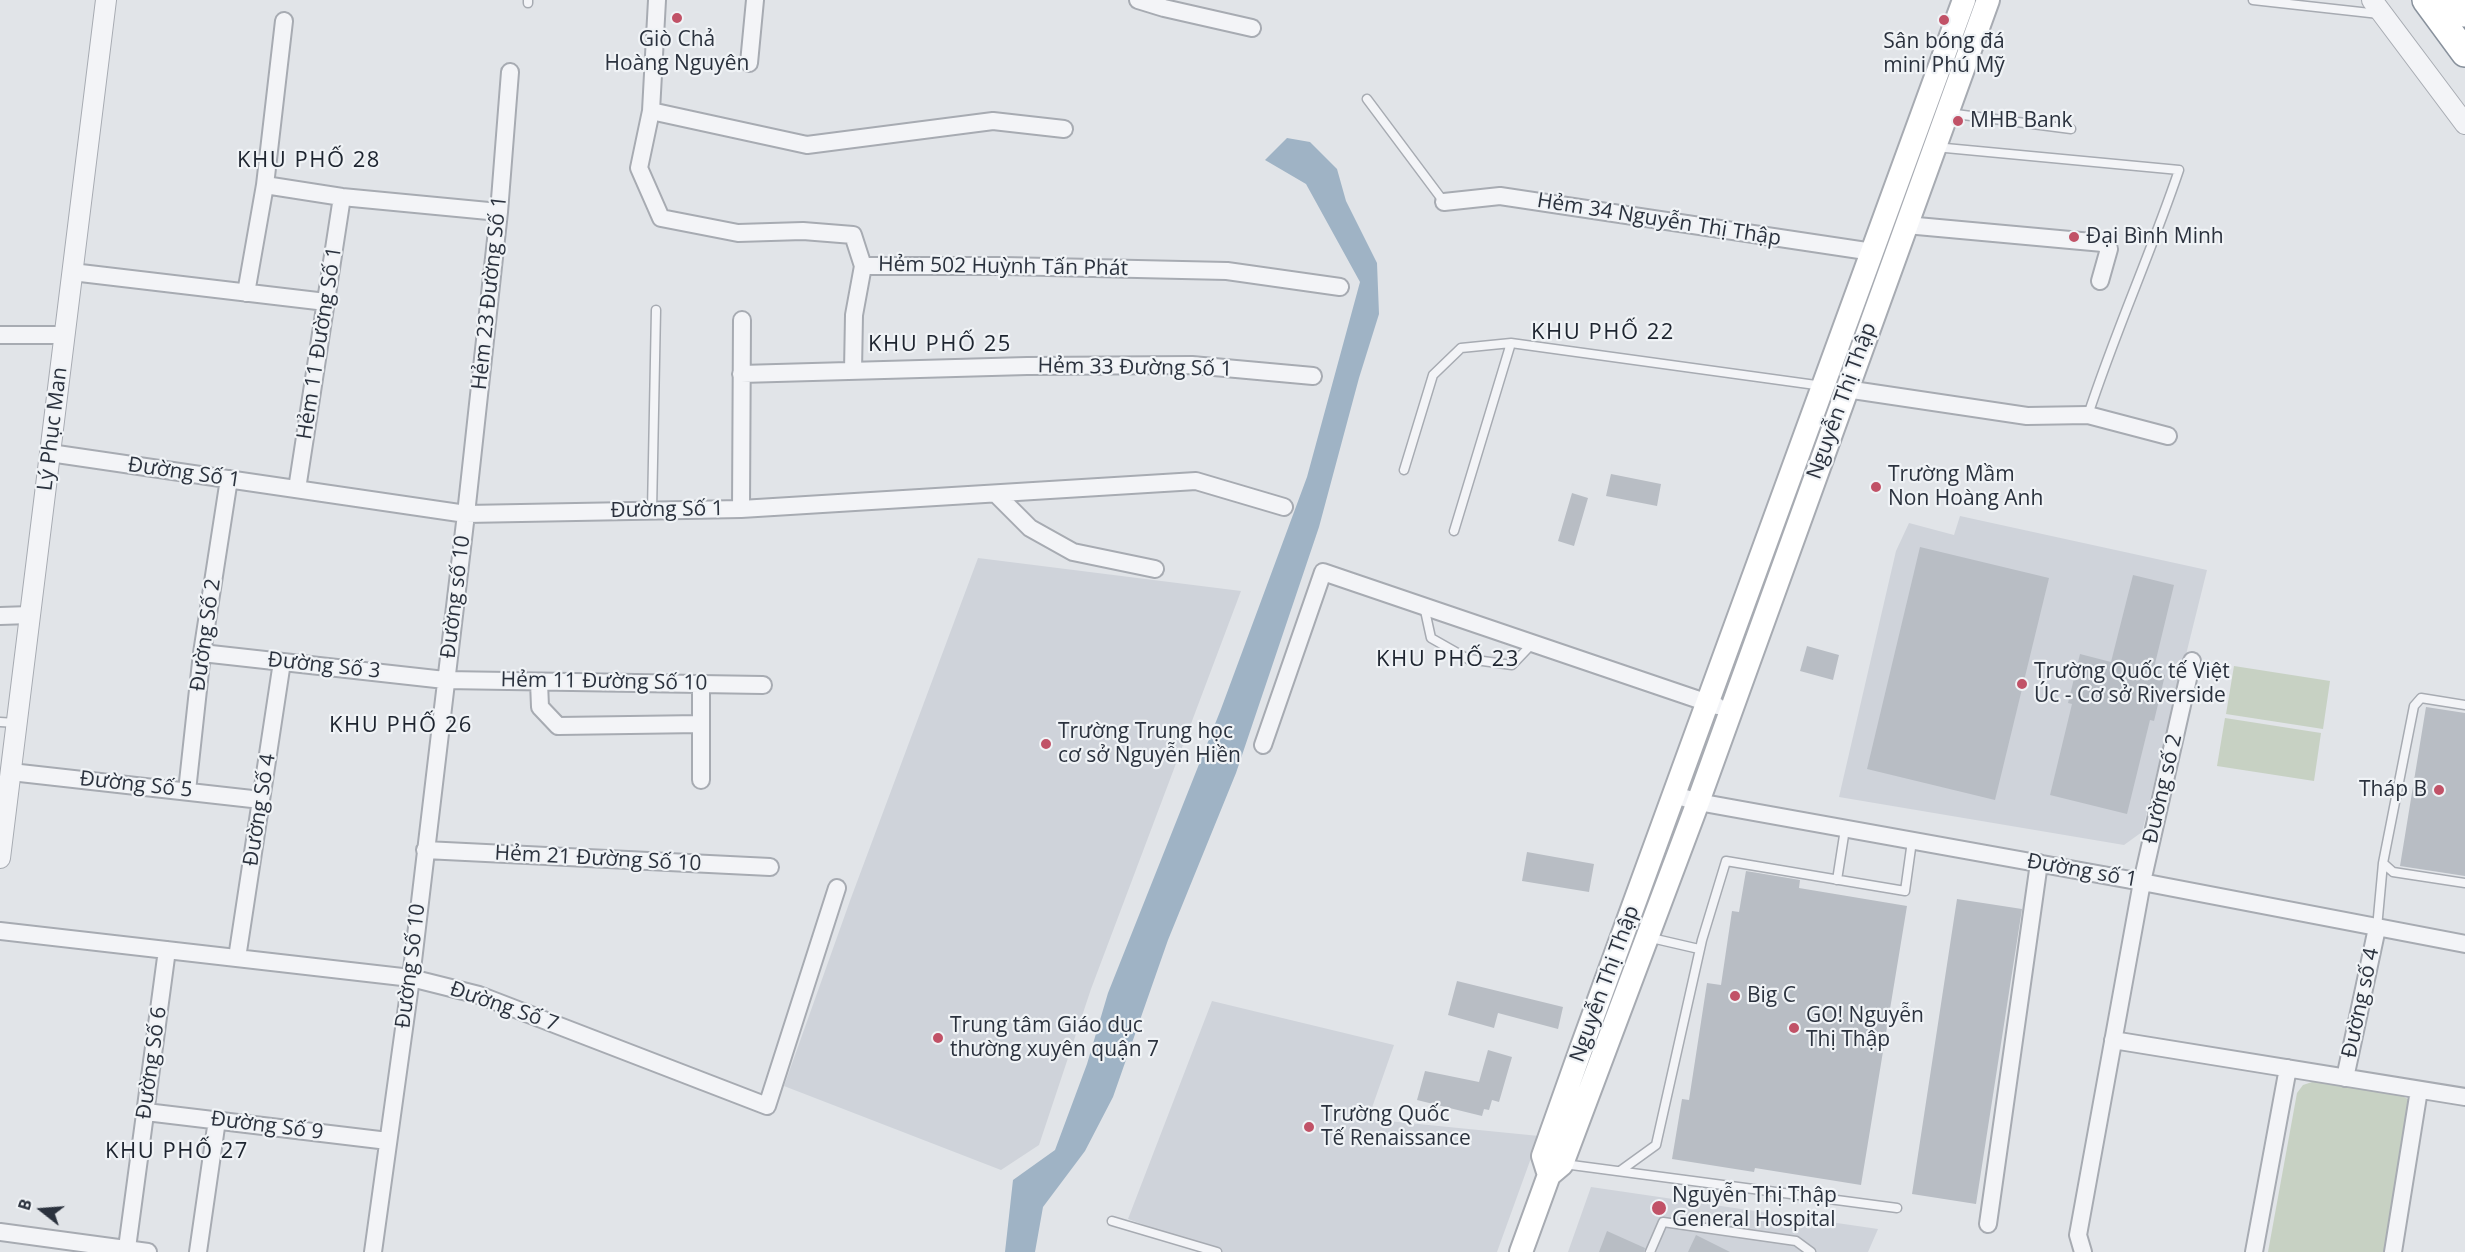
<!DOCTYPE html>
<html>
<head>
<meta charset="utf-8">
<style>
  body { margin:0 }
  #map { position:relative; width:2465px; height:1252px; overflow:hidden; background:#e1e4e8; font-family:"Open Sans",sans-serif }
  canvas { display:block }
  .north { position:absolute; left:12px; top:1180px; width:60px; height:60px; -webkit-text-stroke:4px #f0f3f6; paint-order:stroke; rotate:287deg; font-size:16px; font-weight:700; line-height:24px; text-align:center; color:#2b323e }
  .north::after { content:''; display:block; margin:auto; width:21px; height:27px; background:#2b323e; clip-path:polygon(50% 0,100% 100%,50% 72%,0 100%) }
</style>
</head>
<body>
<div id="map">
<canvas width="2465" height="1252"></canvas>
<div class="north">B</div>
</div>
<script>
const ctx = document.querySelector('canvas').getContext('2d');
ctx.lineJoin = 'round';
function fill(path, color) { ctx.fillStyle = color; ctx.fill(path, 'evenodd'); }
function strokePath(path, color, width, dash) { ctx.strokeStyle = color; ctx.lineWidth = width; ctx.lineCap = dash ? 'butt' : 'round'; ctx.setLineDash(dash || []); ctx.stroke(path); }
function write(font, color, halo, rows, align = 'center') {
  ctx.font = font + ' "Open Sans",sans-serif'; ctx.lineWidth = 4.5; ctx.setLineDash([]); ctx.textBaseline = 'middle'; ctx.strokeStyle = halo; ctx.fillStyle = color; for (const [text, x, y, turn = 0] of rows) {
    ctx.save(); ctx.translate(x, y); ctx.rotate((+turn || 0) * Math.PI / 180); ctx.textAlign = isNaN(turn) ? turn : align; if (halo) ctx.strokeText(text, 0, 0); ctx.fillText(text, 0, 0); ctx.restore();
  }
}
fill(new Path2D(`
  M1960,516L2207,570L2142,832L2124,845L1839,797L1896,551L1909,523L1954,535Z
  M978,558L1241,591L1091,989L1039,1145L1001,1170L784,1086L851,898Z
  M1212,1001L1394,1045L1368,1119L1539,1136L1497,1252H1218L1128,1219Z
  M1591,1187L1878,1229L1868,1252H1568Z`), '#cfd3da');
fill(new Path2D(`
  M2234,666L2330,681L2323,729L2226,714Z
  M2225,718L2321,733L2314,781L2217,766Z
  M2315,1081L2400,1095L2408,1099L2411,1108L2386,1252H2268L2297,1093L2303,1085Z`), '#c7d1c3');
fill(new Path2D(`
  M1287,138L1310,142L1337,169L1346,201L1377,263L1379,314L1359,378L1319,527L1236,773L1168,940L1113,1097L1085,1151L1043,1207L1035,1252H1005L1013,1180L1055,1150L1087,1064L1108,993L1221,709L1307,477L1360,282L1306,184L1265,160Z`), '#9fb3c5');
fill(new Path2D(`
  M1611,474L1661,484L1657,506L1606,496Z
  M1572,493L1588,498L1574,546L1558,541Z
  M1920,547L2049,578L1995,800L1867,769Z
  M2133,575L2174,585L2153,672L2165,675L2154,721L2150,720L2127,814L2050,795L2072,704L2068,703L2080,654L2111,662Z
  M1807,646L1839,655L1833,680L1800,671Z
  M2426,707L2465,713V876L2400,866Z
  M1527,852L1594,864L1589,892L1522,881Z
  M1746,871L1800,880L1799,888L1907,906L1861,1185L1755,1168L1754,1172L1672,1159L1682,1099L1689,1100L1707,983L1721,985L1732,911L1739,912Z
  M1957,899L2022,909L1976,1204L1912,1194Z
  M1457,981L1563,1007L1558,1029L1498,1013L1494,1028L1448,1015Z
  M1488,1050L1512,1057L1499,1102L1492,1100L1489,1110L1484,1109L1482,1116L1417,1100L1425,1071L1479,1082Z
  M1607,1231L1645,1248L1644,1252H1599Z
  M1696,1235L1730,1252H1688Z`), '#b8bdc4');
const service = new Path2D(`
  M2253,0L2379,14
  M528,3V0
  M1367,99L1444,202
  M1948,113L2071,129
  M1935,147L2179,170C2151,253 2115,332 2088,415
  M1404,470L1433,375L1461,348L1511,343
  M652,511L656,310
  M1454,531L1511,343L1823,386
  M1424,606L1431,638L1468,659L1512,665L1532,644
  M2465,705L2421,698L2414,706L2383,863L2393,872L2465,883
  M0,722L16,723
  M1837,880L1845,829
  M2377,928L2383,863
  M1647,937L1699,949
  M1564,1164L1897,1208
  M1620,1171L1656,1145L1702,940L1726,861L1905,891L1912,841
  M1112,1221L1217,1252
  M1650,1252L1663,1222L1796,1241L1811,1252`);
const minor = new Path2D(`
  M657,0L651,111L639,168L661,218L738,233L803,231L853,235L863,266H1003L1227,271L1340,287
  M1138,0L1164,8L1252,28
  M749,63L755,0
  M651,111L807,145L993,121L1064,129
  M265,185L342,197L499,212
  M1444,202L1500,196L1873,252
  M1906,225L2103,243L2109,249L2100,281
  M72,272L326,302
  M246,293L265,185L284,21
  M0,335H65
  M853,371L854,315L863,266
  M741,374L1027,366L1192,365L1313,376
  M1846,389L2027,416L2088,415L2168,436
  M50,453L466,514L741,509L1196,481L1284,507
  M297,489L342,197
  M996,494L1030,528L1073,552L1155,569
  M741,509L742,320
  M0,616L30,615
  M202,653L445,680L763,685
  M539,682L540,707L558,726L701,724
  M701,684V780
  M1263,745L1323,572L1717,706
  M11,772L261,800
  M187,791L202,653L229,479
  M1675,795L1698,802L2142,882L2465,944
  M425,850L770,867
  M0,931L411,978L479,995L767,1106L837,888
  M237,958L282,662
  M2113,1040L2465,1097
  M2345,1078L2377,928
  M146,1112L388,1141
  M1988,1224L2039,863
  M0,1232L148,1252
  M127,1248L167,950
  M198,1252L217,1120
  M373,1252L411,978L466,514L499,212L510,72
  M2083,1252L2078,1235L2142,882L2192,661
  M2254,1252L2288,1068
  M2393,1252L2419,1090`);
const tertiary = new Path2D(`
  M2372,0L2465,124
  M0,858L106,0`);
const secondary = new Path2D(`
  M1549,1175L1543,1156L1581,1049L1964,0
  M1521,1252L1549,1175L1562,1164L1698,802L1988,0`);
const trunk = new Path2D(`
  M2426,0L2465,53
  M2455,0L2465,13`);
strokePath(service, '#a7abb2', 11);
strokePath(minor, '#a7abb2', 20);
strokePath(tertiary, '#a7abb2', 22);
strokePath(secondary, '#a7abb2', 26);
strokePath(trunk, '#89929d', 30);
strokePath(service, '#f3f4f7', 8);
strokePath(minor, '#f3f4f7', 16);
strokePath(tertiary, '#f3f4f7', 20);
strokePath(secondary, '#fff', 22);
strokePath(trunk, '#fff', 27);
for (const [x, y, r, color] of [
  [677,18,6,"#c15267"],
  [1944,20,6,"#c15267"],
  [1958,121,6,"#c15267"],
  [2074,237,6,"#c15267"],
  [1876,487,6,"#c15267"],
  [2022,684,6,"#c15267"],
  [1046,744,6,"#c15267"],
  [2439,790,6,"#c15267"],
  [1735,996,6,"#c15267"],
  [1794,1028,6,"#c15267"],
  [938,1038,6,"#c15267"],
  [1309,1127,6,"#c15267"],
  [1659,1208,8,"#c15267"]
]) { const dot = new Path2D(); dot.arc(x, y, r, 0, 2 * Math.PI); ctx.fillStyle = color; ctx.fill(dot); strokePath(dot, '#f0f3f6', 2); }
write('21px', '#2b323e', '#f0f3f6', [
  ["Giò Chả",677,40,"center"],
  ["Hoàng Nguyên",677,64,"center"],
  ["Sân bóng đá",1944,42,"center"],
  ["mini Phú Mỹ",1944,66,"center"],
  ["MHB Bank",1970,121],
  ["Đại Bình Minh",2086,237],
  ["Trường Mầm",1888,475],
  ["Non Hoàng Anh",1888,499],
  ["Trường Quốc tế Việt",2034,672],
  ["Úc - Cơ sở Riverside",2034,696],
  ["Trường Trung học",1058,732],
  ["cơ sở Nguyễn Hiền",1058,756],
  ["Tháp B",2427,790,"right"],
  ["Big C",1747,996],
  ["GO! Nguyễn",1806,1016],
  ["Thị Thập",1806,1040],
  ["Trung tâm Giáo dục",950,1026],
  ["thường xuyên quận 7",950,1050],
  ["Trường Quốc",1321,1115],
  ["Tế Renaissance",1321,1139],
  ["Nguyễn Thị Thập",1672,1196],
  ["General Hospital",1672,1220]
], 'left');
write('21px', '#2b323e', '#f0f3f6', [
  ["Hẻm 34 Nguyễn Thị Thập",1659,220,9],
  ["Hẻm 502 Huỳnh Tấn Phát",1003,267,1],
  ["Hẻm 23 Đường Số 1",490,293,-84],
  ["Hẻm 11 Đường Số 1",320,343,-81],
  ["Hẻm 33 Đường Số 1",1135,368,1],
  ["Nguyễn Thị Thập",1842,401,-70],
  ["Lý Phục Man",53,429,-83],
  ["Đường Số 1",184,473,8],
  ["Đường Số 1",667,510,-1],
  ["Đường số 10",456,597,-83],
  ["Đường Số 2",206,635,-82],
  ["Đường Số 3",324,666,6],
  ["Hẻm 11 Đường Số 10",604,682,1],
  ["Đường Số 5",136,785,6],
  ["Đường số 2",2163,789,-77],
  ["Đường Số 4",260,810,-81],
  ["Hẻm 21 Đường Số 10",598,859,3],
  ["Đường số 1",2082,871,10],
  ["Đường Số 10",411,966,-83],
  ["Nguyễn Thị Thập",1605,984,-70],
  ["Đường số 4",2361,1003,-78],
  ["Đường Số 7",504,1007,19],
  ["Đường Số 6",152,1063,-82],
  ["Đường Số 9",267,1126,7]
]);
ctx.letterSpacing = '1.5px';
write('22px', '#1d242f', '#f0f3f6', [
  ["KHU PHỐ 28",309,161],
  ["KHU PHỐ 22",1603,333],
  ["KHU PHỐ 25",940,345],
  ["KHU PHỐ 23",1448,660],
  ["KHU PHỐ 26",401,726],
  ["KHU PHỐ 27",177,1152]
]);
ctx.letterSpacing = '0px';
</script>
</body>
</html>
